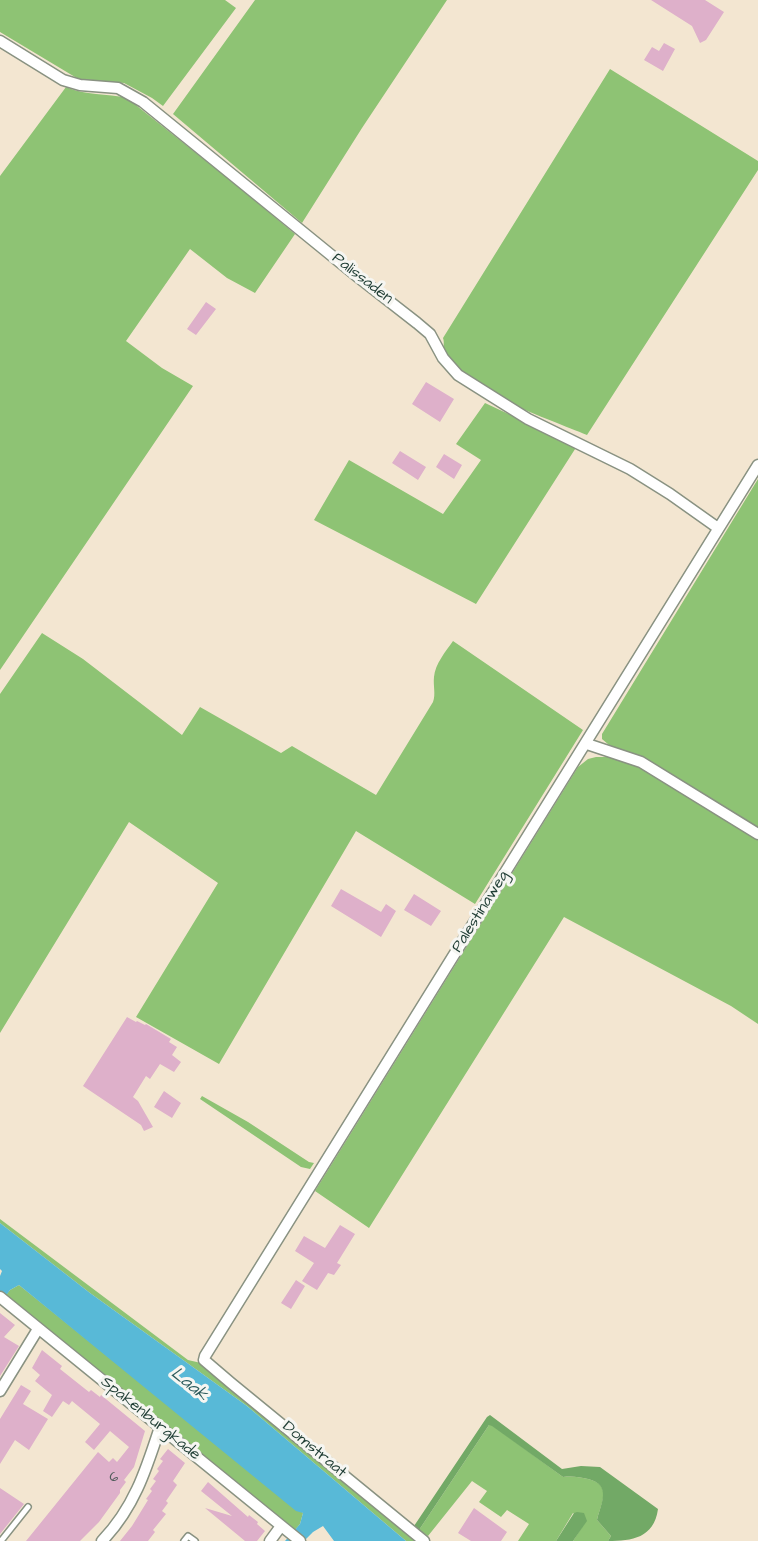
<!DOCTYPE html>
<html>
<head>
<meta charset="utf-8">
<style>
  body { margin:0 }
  canvas { display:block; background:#f3e6d1 }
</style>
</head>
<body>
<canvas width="758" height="1541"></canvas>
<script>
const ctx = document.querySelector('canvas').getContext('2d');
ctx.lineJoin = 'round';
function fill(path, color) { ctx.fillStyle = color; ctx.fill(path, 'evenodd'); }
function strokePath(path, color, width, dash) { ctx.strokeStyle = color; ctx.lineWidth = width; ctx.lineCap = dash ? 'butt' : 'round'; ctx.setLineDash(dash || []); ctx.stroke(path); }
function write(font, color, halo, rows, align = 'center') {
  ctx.font = font + ' "Architects Daughter",sans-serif'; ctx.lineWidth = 6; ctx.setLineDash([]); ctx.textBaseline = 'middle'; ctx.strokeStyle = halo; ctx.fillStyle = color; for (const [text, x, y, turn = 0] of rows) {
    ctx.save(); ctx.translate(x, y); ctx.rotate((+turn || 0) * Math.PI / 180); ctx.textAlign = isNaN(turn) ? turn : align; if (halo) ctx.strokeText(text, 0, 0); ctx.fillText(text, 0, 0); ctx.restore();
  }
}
fill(new Path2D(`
  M0,0H225L236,8L163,106L152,98L124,83L80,80L0,32Z
  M255,0H447L362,128L302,223L173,114Z
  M610,69L758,161V170L587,435C549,419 465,391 445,356C442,350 445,343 443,338Z
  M66,87C85,96 107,93 127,98L235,184L295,234L255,293L227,278L190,249L126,341L162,368L193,386L0,670V176Z
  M485,403L577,446L476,604L314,520L349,460L443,514L481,460L456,444Z
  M758,479V828L643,758L609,745L602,739V734Z
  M42,633L83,659L182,735L200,707L281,753L292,746L376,795L433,702C436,694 433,686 434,677C435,664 446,651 453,641L583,730L475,904L356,831L219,1064L136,1017L218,883L129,822L0,1033V694Z
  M596,757H610L637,766L758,838V1024L731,1006L564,917L369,1228L315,1191L578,767L588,759Z
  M202,1096L248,1122L309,1162L314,1163L310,1169L301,1167L200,1099Z
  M0,1219L188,1360L201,1363L417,1541H406L247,1406L90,1293L0,1223Z
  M19,1285L303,1513L300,1524L295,1530L5,1296L10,1290Z
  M489,1425H492L563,1477C572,1476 579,1477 588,1479C613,1485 601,1503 597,1520L611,1536L608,1541H573L586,1521L573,1513L556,1541H518L529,1524L507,1510L501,1517L479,1502L487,1491L472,1481L428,1536L419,1530Z`), '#8ec374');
fill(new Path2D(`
  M490,1415L562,1469L581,1466L600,1467L658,1509C654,1538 632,1541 608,1541L611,1536L597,1520C601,1503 612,1485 588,1479C579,1477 572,1476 563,1477L492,1426L489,1425L419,1530L414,1526L487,1417Z
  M577,1512L584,1513L587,1521L573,1541H556L574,1513Z`), '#72a966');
fill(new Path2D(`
  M0,1223L90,1293L247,1406L406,1541H334L323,1526L313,1532L304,1541H285L300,1524L303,1513L296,1511L19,1285L10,1290L0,1304V1276L2,1271L0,1269Z`), '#58b9d7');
fill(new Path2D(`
  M651,0H705L724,12L706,40L700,43L692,26Z
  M664,43L675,49L663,71L644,60L652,47L659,51Z
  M206,302L216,309L196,335L187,329Z
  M426,382L454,399L440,422L412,404Z
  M400,451L426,467L418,480L392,463Z
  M444,454L462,465L454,479L436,467Z
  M341,889L381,912L386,904L396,911L381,937L331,906Z
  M414,894L441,911L431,926L404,910Z
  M127,1017L136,1022L137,1021L145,1025L146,1024L171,1039L169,1042L177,1047L172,1055L181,1062L174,1072L160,1064L150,1079L146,1076L133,1097L138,1101L153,1127L144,1131L141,1125L83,1086Z
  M164,1091L181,1103L172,1118L154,1107Z
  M340,1225L355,1234L337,1263L341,1265L334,1275L328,1273L317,1290L302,1281L314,1263L295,1251L304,1236L325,1248Z
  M296,1280L305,1286L291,1309L281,1303Z
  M0,1313L15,1325L4,1337L19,1346L0,1376Z
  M42,1350L62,1366L60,1369L89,1392L91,1390L100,1397L101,1395L145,1431L134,1467L124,1480L126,1482L120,1490V1493L99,1522L80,1541H26L98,1452L109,1462L113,1458L117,1462L129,1447L110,1431L94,1450L85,1442L100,1424L72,1401L69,1405L63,1401L52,1417L43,1411L52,1395L35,1381L40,1375L32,1368Z
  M21,1385L31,1391L23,1404L48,1419L29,1450L15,1440L0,1464V1419Z
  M168,1449L185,1463L173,1481L177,1485L166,1501L168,1503L162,1511L166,1514L153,1530L155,1532L148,1541H120L132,1526L148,1500L146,1499L152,1491L150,1489L156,1481L153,1479L159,1471L157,1469L163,1461L160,1459Z
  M208,1482L248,1517L249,1515L258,1522L257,1524L265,1531L257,1541H245L205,1508L232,1516L201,1491Z
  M0,1488L24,1504L0,1534Z
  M474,1508L507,1532L501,1541H471L458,1533Z`), '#deb0ca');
const service = new Path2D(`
  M1,1541L28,1507
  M184,1541L188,1536L195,1541`);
const minor = new Path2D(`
  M0,41L63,80L80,85L118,88L143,102L358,277L417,323L430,334L443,358L458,375L528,419L630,469L670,494L718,528
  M587,744L641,762L758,834
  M0,1297L300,1541
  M0,1391L38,1329
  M102,1541C134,1508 146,1470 160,1427
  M270,1541L281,1526
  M424,1541L231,1383L204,1360L205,1356L758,465`);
strokePath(service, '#899282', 8);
strokePath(minor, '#899282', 13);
strokePath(service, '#fff', 5);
strokePath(minor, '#fff', 10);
write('14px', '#4f5a5a', null, [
  ["6",114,1478]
]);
write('16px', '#1f3d34', '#f6f6f2', [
  ["Palissaden",362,279,38],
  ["Palestinaweg",481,912,-58],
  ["Spakenburgkade",150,1419,39],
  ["Domstraat",314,1450,40]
]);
write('italic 18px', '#2d5c5d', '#f6f6f2', [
  ["Laak",189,1385,39]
]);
</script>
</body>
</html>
